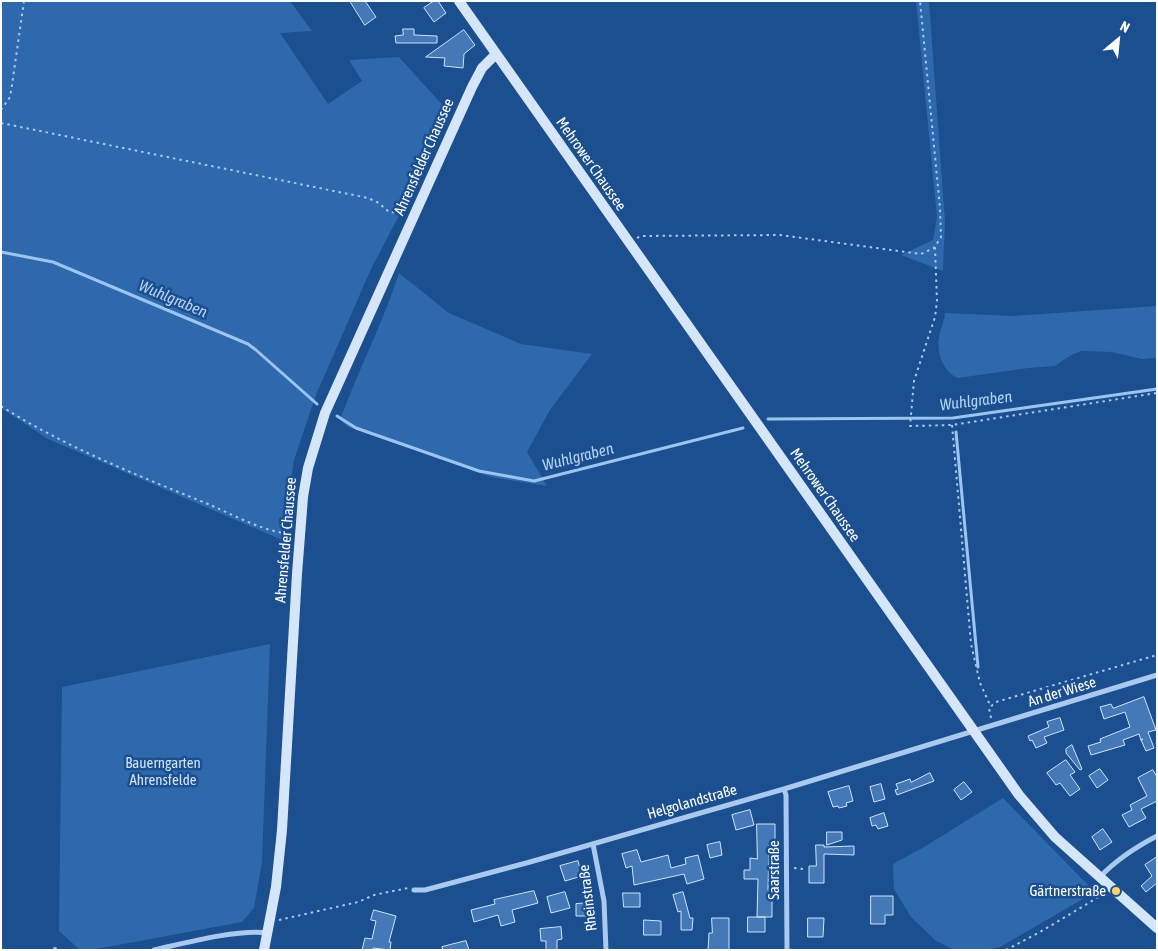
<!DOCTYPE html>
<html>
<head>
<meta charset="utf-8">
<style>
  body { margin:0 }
  #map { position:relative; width:1158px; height:951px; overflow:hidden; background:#1b4f8f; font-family:"Asap Condensed",sans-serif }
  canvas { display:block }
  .frame { position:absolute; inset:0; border:2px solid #fff; pointer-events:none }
  .north { position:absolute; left:1093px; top:15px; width:50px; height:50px; -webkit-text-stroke:4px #1b4f8f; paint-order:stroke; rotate:28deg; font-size:14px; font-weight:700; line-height:20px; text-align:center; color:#fff }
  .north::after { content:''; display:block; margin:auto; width:18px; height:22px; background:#fff; clip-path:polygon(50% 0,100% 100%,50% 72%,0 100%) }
</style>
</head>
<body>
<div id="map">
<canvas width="1158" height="951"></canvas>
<div class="frame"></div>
<div class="north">N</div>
</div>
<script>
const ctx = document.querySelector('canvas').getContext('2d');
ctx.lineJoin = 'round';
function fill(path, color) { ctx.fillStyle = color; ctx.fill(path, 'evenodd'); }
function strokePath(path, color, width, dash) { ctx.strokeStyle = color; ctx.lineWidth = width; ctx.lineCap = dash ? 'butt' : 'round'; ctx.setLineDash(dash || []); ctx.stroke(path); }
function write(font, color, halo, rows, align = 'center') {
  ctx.font = font + ' "Asap Condensed",sans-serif'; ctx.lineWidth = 5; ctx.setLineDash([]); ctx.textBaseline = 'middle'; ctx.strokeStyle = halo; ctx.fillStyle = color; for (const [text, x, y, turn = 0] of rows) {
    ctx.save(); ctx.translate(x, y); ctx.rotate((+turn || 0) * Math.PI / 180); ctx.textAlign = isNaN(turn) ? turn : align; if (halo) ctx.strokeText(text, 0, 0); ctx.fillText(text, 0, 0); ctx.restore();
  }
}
fill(new Path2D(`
  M1,1H290L312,31L280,33L328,104L362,81L349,60L399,57L447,110L404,206L371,269L316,395L294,460L282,540L48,439L1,408Z
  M916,1H929L945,221L943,271L901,255L933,240L937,217Z
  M399,273L449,313L521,344L592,354L550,410L527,452L547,486L491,477L348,427L340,420C358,370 383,323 399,273Z
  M1157,306V358L1142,359L1112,352L1082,351L1071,355L1055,366L1028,368L958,378C942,372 935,349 940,333C942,325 944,321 945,313L1013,316Z
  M270,644L262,862L254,908L242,922L91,950H80L59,931L62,687Z
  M1003,798L1095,892L1000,947L987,950H955L936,941L911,917L894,889L893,864L924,847Z`), '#2e69ad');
strokePath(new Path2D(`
  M1,252L53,262L248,344L256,350L317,404
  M337,416L356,428L479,471L534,481L743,428
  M768,419L953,418L1157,389
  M956,432L978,667`), '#9cc4f0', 3);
const building = new Path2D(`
  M350,1H365L376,17L365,25Z
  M434,1H438L446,13L434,22L424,8Z
  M403,29H414V35L437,36V43H396L395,36L403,35Z
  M464,30L475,45L464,54L463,68L444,66L445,58L426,57Z
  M1144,697L1156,730L1148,732L1154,748L1146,751L1141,740L1143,739L1141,740L1139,734L1123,740L1125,745L1091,755L1088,746L1101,742L1100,739L1130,727L1125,712L1104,719L1100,707L1111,704L1113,708Z
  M1060,718L1064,730L1044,737L1047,743L1036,748L1032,740L1030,741L1028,736L1049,727L1047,722Z
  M1072,745L1082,769L1080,770L1066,753V749Z
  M1066,760L1075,772L1070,775L1080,789L1070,796L1060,783L1056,785L1047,773Z
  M1100,769L1108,780L1097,788L1089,776Z
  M1153,770L1157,777V801L1141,809L1146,818L1129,827L1122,815L1132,810L1130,805L1147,796L1138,778Z
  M930,773L934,781L897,795L895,790L898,789L896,784L910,779L911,782Z
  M964,782L972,792L961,800L954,790Z
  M881,784L885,799L874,802L870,787Z
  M849,786L853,801L846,803L847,806L839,808L838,806L833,807L828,792Z
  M750,810L754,825L736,830L732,815Z
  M884,813L888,826L878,829L876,825L872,826L870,818Z
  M757,824H775V845H769L768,890H772V917H757L758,879H744V870H750V858L757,859Z
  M1103,829L1112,842L1100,850L1092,837Z
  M827,832H842V840L827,845Z
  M720,842L722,855L710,858L707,845Z
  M816,845H824V847L854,846V855L824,854V883H809V866H816Z
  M637,850L641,862L668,855L671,868L686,864L685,858L698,855L704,879L687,884L684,874L634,885L632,866L626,868L622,854Z
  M1157,857V883L1146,892L1141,886L1152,876L1145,865Z
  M578,861L582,876L565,881L560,866Z
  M534,891L538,903L512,910L515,922L501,926L498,915L474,922L471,910L495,904L494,900Z
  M565,892L570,908L551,913L547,897Z
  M683,892L690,918H693L692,930H681V911L678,912L673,895Z
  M623,893H640V907H624Z
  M871,896H893V915H885V924H871Z
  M589,903V916H576V904Z
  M374,910L396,916L389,942H391L390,950L373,948V950H362L365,938L372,939L376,921L371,920Z
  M748,917H765V932H748Z
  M712,918H729V950H708L709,933H712Z
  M808,918H824L823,937H808Z
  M644,920L661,921V935H644Z
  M561,927L562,939L557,940V950H546V941H541L540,929Z
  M466,941L469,950H443L442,947Z`);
fill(building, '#4478b7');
strokePath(building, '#cfe3fa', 1);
strokePath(new Path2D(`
  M1,110L10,97L12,85L24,1
  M1,123L368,198L379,203L389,212L404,213
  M637,238L641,236L780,235L921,254L934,248L941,237L940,208L920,1
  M934,248H935L937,301L935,317L914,381L910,426L952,425L1157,393
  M1,406C65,447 137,475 208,504C234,515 262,531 290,534
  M952,425L971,644L980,683L990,705
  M991,718L989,708L996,702L1157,655
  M794,868L803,869
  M279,920L358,902L374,895L408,888
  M1006,950L1040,932L1097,898L1102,892`), '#a9c9ee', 2, [2.5, 4]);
strokePath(new Path2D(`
  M55,949V950`), '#a9c9ee', 4);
strokePath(new Path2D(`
  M784,789L786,795L787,950
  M593,844L604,901L606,950
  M1100,877C1116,860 1136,847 1157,836
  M414,890H425L530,862L784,789L1157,675
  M154,950C185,943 237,929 268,933`), '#a9c9ee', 5);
strokePath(new Path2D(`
  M459,1L1019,795L1055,837L1157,928
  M264,950L276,887L282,830L297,574L303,497L308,468L325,413L472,87L482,68L496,54`), '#d6e6fa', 10);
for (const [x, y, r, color] of [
  [1116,891,5,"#ffd166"]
]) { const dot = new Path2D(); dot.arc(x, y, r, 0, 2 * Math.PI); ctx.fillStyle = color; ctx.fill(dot); strokePath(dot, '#1b4f8f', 2); }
write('15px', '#fff', '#1b4f8f', [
  ["Ahrensfelder Chaussee",424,157,-66],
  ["Mehrower Chaussee",591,164,55],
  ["Mehrower Chaussee",825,495,55],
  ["Ahrensfelder Chaussee",286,540,-85],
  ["An der Wiese",1062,692,-17],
  ["Helgolandstraße",692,802,-16],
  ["Saarstraße",774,870,-90],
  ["Rheinstraße",588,898,-97]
]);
write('15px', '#cfe3fa', '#1b4f8f', [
  ["Bauerngarten",163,763],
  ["Ahrensfelde",163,780]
]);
write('15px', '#fff', '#1b4f8f', [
  ["Gärtnerstraße",1106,891]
], 'right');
write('italic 16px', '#b5d3f5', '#1b4f8f', [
  ["Wuhlgraben",173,299,23],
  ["Wuhlgraben",976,401,-7],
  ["Wuhlgraben",578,457,-14]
]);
</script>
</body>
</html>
